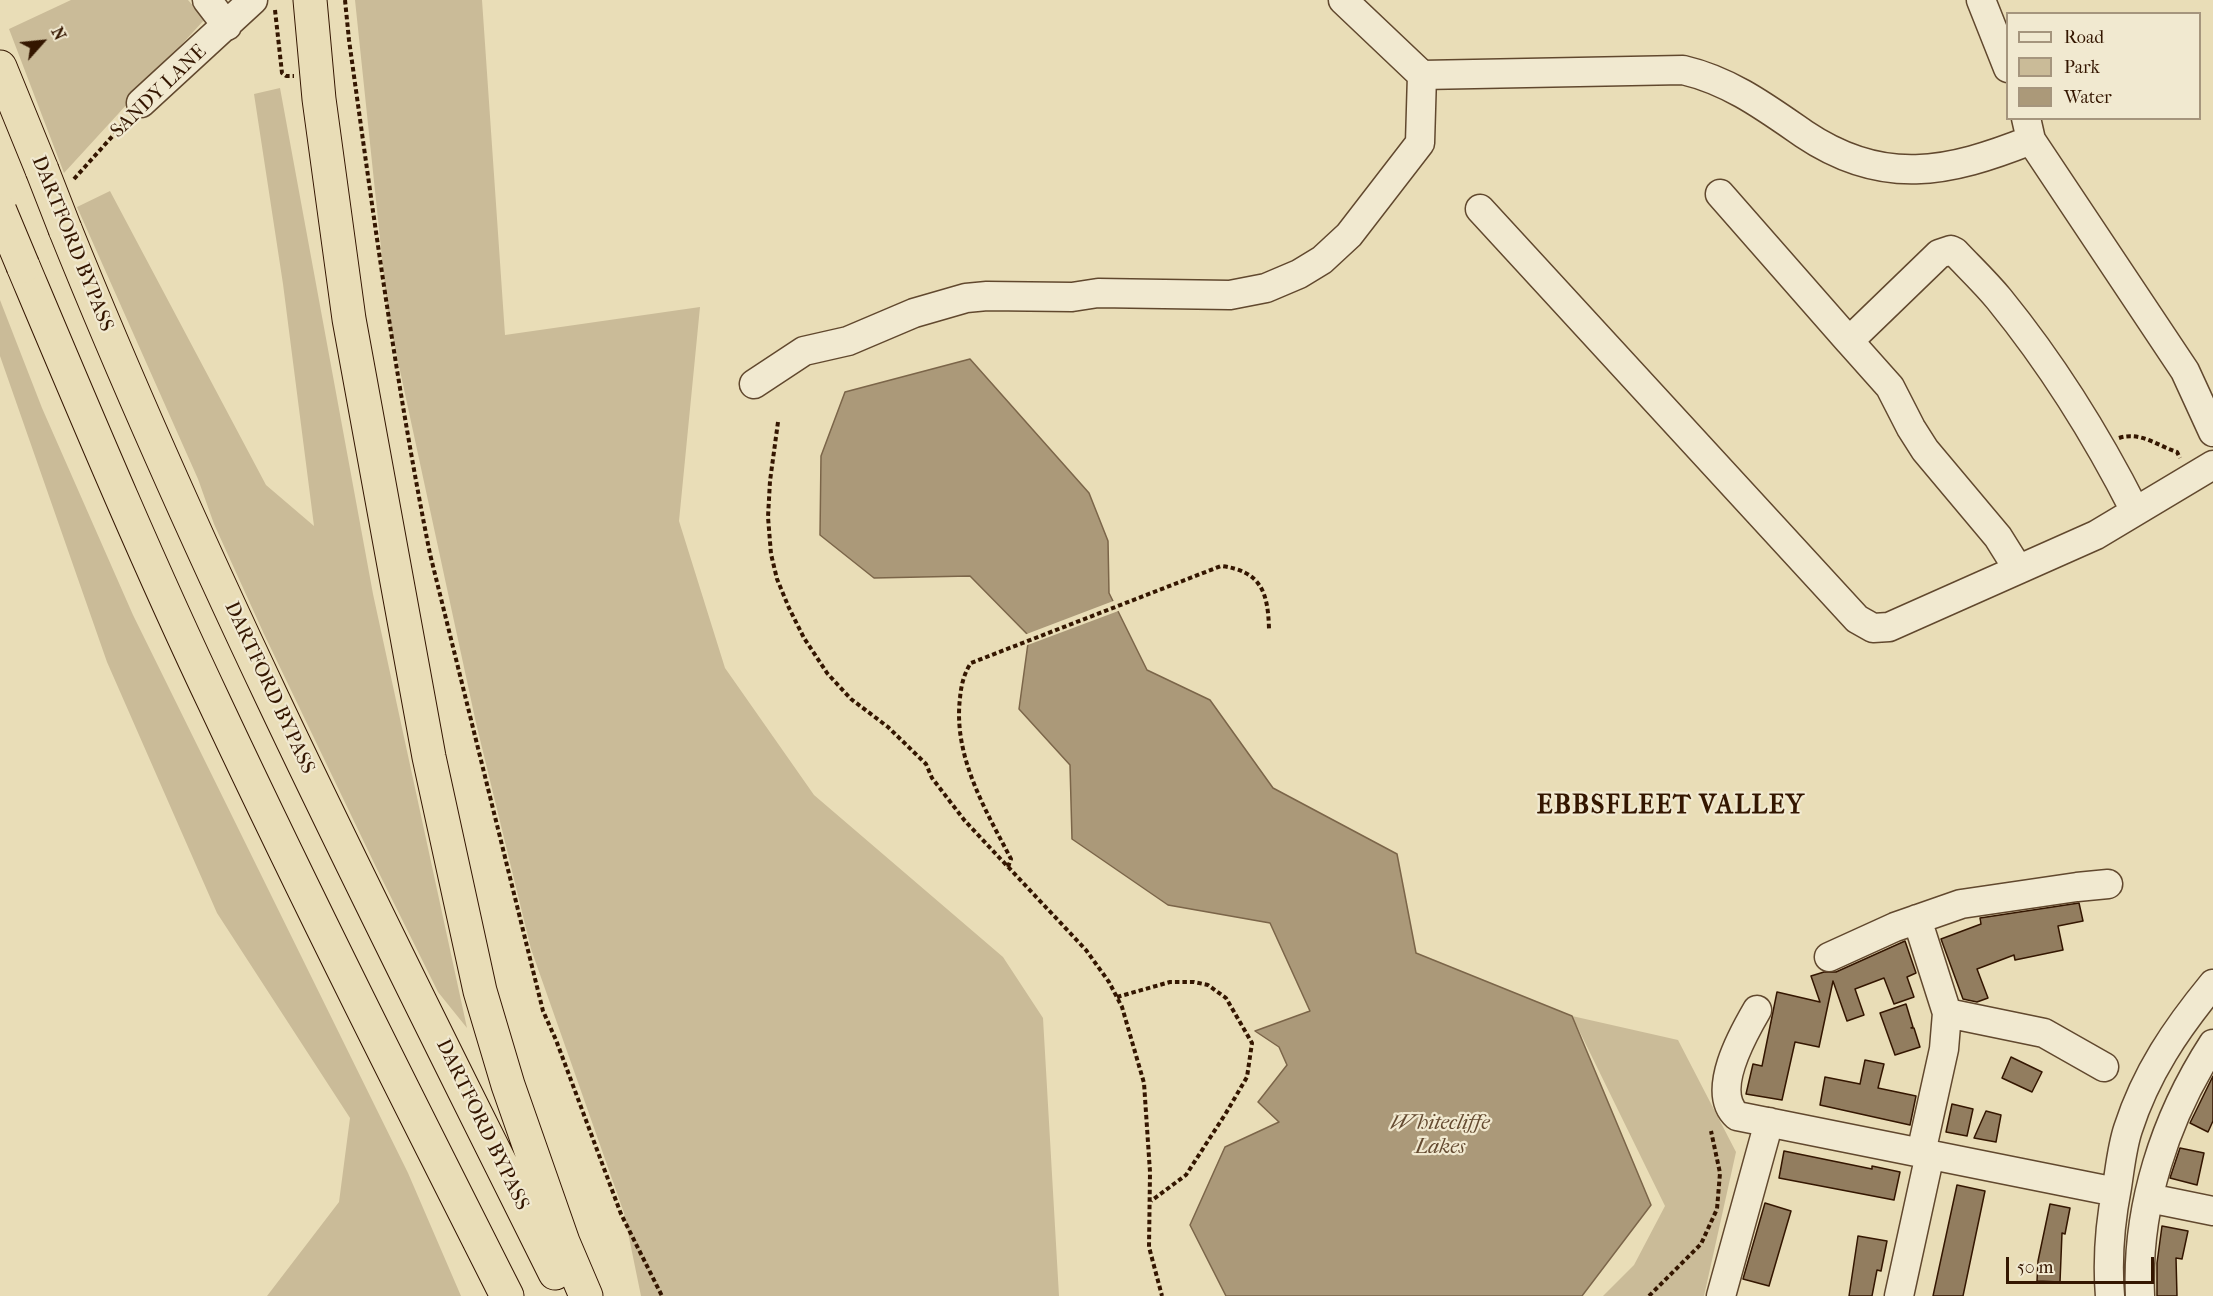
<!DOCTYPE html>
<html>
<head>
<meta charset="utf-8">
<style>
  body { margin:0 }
  #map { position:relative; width:2213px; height:1296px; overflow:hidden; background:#e9ddb7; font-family:"IM FELL French Canon",serif }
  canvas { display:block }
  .legend { position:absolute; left:2006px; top:12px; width:195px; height:108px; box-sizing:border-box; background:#f1e9d0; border:2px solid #a5957d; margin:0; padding:8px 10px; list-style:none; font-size:18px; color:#341600 }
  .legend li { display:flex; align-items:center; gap:12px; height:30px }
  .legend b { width:30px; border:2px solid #a5957d }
  .north { position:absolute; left:12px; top:12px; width:60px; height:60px; -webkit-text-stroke:4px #f1e9d0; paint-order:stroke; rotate:63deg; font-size:16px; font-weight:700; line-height:24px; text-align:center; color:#341600 }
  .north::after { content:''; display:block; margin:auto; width:21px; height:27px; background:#341600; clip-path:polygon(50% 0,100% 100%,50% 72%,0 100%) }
  .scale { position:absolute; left:2006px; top:1257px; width:148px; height:27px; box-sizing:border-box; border:3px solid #341600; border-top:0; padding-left:8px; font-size:18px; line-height:21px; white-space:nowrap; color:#341600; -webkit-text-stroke:4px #f1e9d0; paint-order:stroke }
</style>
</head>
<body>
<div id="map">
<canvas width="2213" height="1296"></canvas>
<ul class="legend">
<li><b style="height:8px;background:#f1e9d0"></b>Road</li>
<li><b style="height:16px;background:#cabb98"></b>Park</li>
<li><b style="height:16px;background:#ab9979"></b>Water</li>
</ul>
<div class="north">N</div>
<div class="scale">50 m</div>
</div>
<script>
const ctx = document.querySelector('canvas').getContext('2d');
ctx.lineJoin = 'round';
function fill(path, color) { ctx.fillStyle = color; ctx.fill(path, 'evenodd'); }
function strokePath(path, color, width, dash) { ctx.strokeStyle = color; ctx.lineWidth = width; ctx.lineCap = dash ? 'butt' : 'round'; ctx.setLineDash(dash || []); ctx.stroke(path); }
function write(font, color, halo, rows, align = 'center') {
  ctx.font = font + ' "IM FELL French Canon",serif'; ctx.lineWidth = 4.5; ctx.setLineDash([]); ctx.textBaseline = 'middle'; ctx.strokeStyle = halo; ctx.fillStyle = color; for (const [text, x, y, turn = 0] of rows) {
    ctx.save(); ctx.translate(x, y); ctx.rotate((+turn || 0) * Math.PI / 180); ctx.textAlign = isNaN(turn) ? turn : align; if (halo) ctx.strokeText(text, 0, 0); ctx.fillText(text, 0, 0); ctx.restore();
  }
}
fill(new Path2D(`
  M71,0H188L205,19L64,173L9,29Z
  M355,0H482L505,335L700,307L679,521L725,668L814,795L1003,957L1043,1018L1059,1296H641L624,1213L531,949L476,723L388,315Z
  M280,88L373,594L467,1028L438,992L376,867L264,634L214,524L198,479L77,207L110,191L266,485L314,526L283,284L254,94Z
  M0,300L42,408L133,615L408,1173L461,1296H267L339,1202L350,1118L217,913L107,662L0,356Z
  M1572,1016L1678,1040L1736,1152L1704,1296H1603L1634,1265L1665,1206Z`), '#cabb98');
const water = new Path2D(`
  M970,359L1089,493L1108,541L1109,593L1147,670L1210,700L1273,788L1397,854L1416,953L1572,1016L1651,1205L1582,1296H1226L1190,1225L1225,1147L1279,1122L1258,1102L1287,1065L1279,1047L1255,1031L1310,1011L1270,923L1168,905L1072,839L1070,765L1019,709L1029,636L970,576L874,578L820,535L821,456L845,392Z`);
fill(water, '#ab9979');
strokePath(water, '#7b6549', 1.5);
fill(new Path2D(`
  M1116,600L1121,610L1025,646L1026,637L1024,635Z`), '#e9ddb7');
const building = new Path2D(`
  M2079,903L2083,921L2058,926L2063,950L2015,960L2014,955L1977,969L1988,998L1977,1002L1963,999L1941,939L1981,924L1980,918Z
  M1905,941L1916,973L1907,977L1914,997L1894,1004L1884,978L1855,989L1864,1015L1847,1021L1833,981L1819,1047L1795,1042L1782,1100L1746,1094L1753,1064L1762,1066L1777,992L1820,1002L1811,976L1824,972H1836Z
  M1906,1004L1913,1027L1911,1028H1914L1920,1047L1895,1055L1880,1013Z
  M2011,1057L2042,1072L2032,1092L2002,1078Z
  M1865,1060L1884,1064L1878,1088L1916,1096L1910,1125L1820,1105L1825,1077L1860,1084Z
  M2213,1076V1121L2208,1132L2190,1123Z
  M1952,1104L1973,1109L1967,1136L1946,1132Z
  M1986,1111L2001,1115L1996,1142L1974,1138Z
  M2180,1148L2204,1153L2197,1185L2170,1178Z
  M1784,1151L1872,1169V1166L1900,1172L1894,1200L1779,1178Z
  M1957,1185L1985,1191L1963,1296H1933Z
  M1765,1203L1791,1211L1769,1286L1743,1279Z
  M2050,1204L2070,1208L2065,1234L2062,1233L2060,1282L2037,1281L2038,1261Z
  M2162,1226L2188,1231L2182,1259L2176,1258L2177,1296H2157V1263Z
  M1858,1236L1887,1241L1881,1271L1877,1270L1872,1296H1849Z`);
fill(building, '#927d5f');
strokePath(building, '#341600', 1.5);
const minor = new Path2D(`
  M207,0L227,26
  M1343,0L1422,75L1683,70C1730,81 1765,107 1804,134C1883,187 1948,173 2031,140
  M1981,0L2008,68
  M141,103L253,0
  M2026,118L2031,140L2185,371L2213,432
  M1720,194L1849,341
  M1480,209L1857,619L1873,628L1889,627L2096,535L2213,465
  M754,384L804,351L848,341L914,313L966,298L987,296L1072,297L1098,293L1230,295L1266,288L1299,274L1322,260L1349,235L1420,143L1422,75
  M2018,569L1998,537L1925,450L1911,428L1890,387L1849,341L1939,254L1951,250L1955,252C1969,267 1985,282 1999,299C2052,364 2097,436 2135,511
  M1917,919L1947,1013L1944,1049L1921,1153
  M1829,957L1895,927L1961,904L2077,887L2108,884
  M1757,1010C1743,1034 1710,1092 1737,1116L2116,1192
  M1947,1013L2044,1033L2104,1067
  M2149,1198L2213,1211
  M1721,1296L1769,1122
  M1899,1296L1930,1154
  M2110,1296C2107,1260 2110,1223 2117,1187C2120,1168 2122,1147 2128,1129C2146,1073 2176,1029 2213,984
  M2140,1296C2136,1207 2165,1118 2213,1044`);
const highway = new Path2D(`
  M310,0L319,99L349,319L429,757L480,991L508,1085L563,1242L586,1296
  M0,67L42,170
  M65,229C209,586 384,929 555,1273
  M23,266C85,413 147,561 216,706C309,904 408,1100 507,1296`);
strokePath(minor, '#61482e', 31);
strokePath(highway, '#341600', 35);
strokePath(new Path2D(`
  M345,0L349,40C373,212 396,384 430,554L543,1011L556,1040L621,1214L662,1296
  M275,10L282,73L286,76H294
  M74,179L127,120
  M778,422L770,481L768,517L771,554L777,579L789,608L804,638L827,673L851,699L888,727L926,764L932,778L965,821L1086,950L1109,982L1122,1007L1144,1083L1150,1172L1149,1247L1162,1296
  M2119,438C2140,431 2158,446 2177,452L2180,458
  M1008,867L1011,859C985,809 953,756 960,698C961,686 964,673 971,663L1221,566C1261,571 1268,592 1269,629
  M1117,997L1170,982H1194L1208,985L1226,998L1252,1043L1247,1077L1226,1113L1186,1175L1151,1201
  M1649,1296L1701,1244L1717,1209L1720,1173L1711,1131`), '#341600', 4, [4.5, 3]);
strokePath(minor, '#f1e9d0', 28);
strokePath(highway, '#e9ddb7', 33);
const highwayBridge = new Path2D(`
  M42,170L65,229
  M0,211L23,266`);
strokePath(highwayBridge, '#341600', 35, []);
strokePath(highwayBridge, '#e9ddb7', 33);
write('20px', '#341600', '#f1e9d0', [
  ["SANDY LANE",159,92,-44],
  ["DARTFORD BYPASS",72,244,68],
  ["DARTFORD BYPASS",269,688,65],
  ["DARTFORD BYPASS",482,1125,64]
]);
write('italic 21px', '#644a30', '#f1e9d0', [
  ["Whitecliffe",1440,1124],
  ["Lakes",1440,1148]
]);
ctx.letterSpacing = '1.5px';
write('bold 26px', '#341600', '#f1e9d0', [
  ["EBBSFLEET VALLEY",1671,807]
]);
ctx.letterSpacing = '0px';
</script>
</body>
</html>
